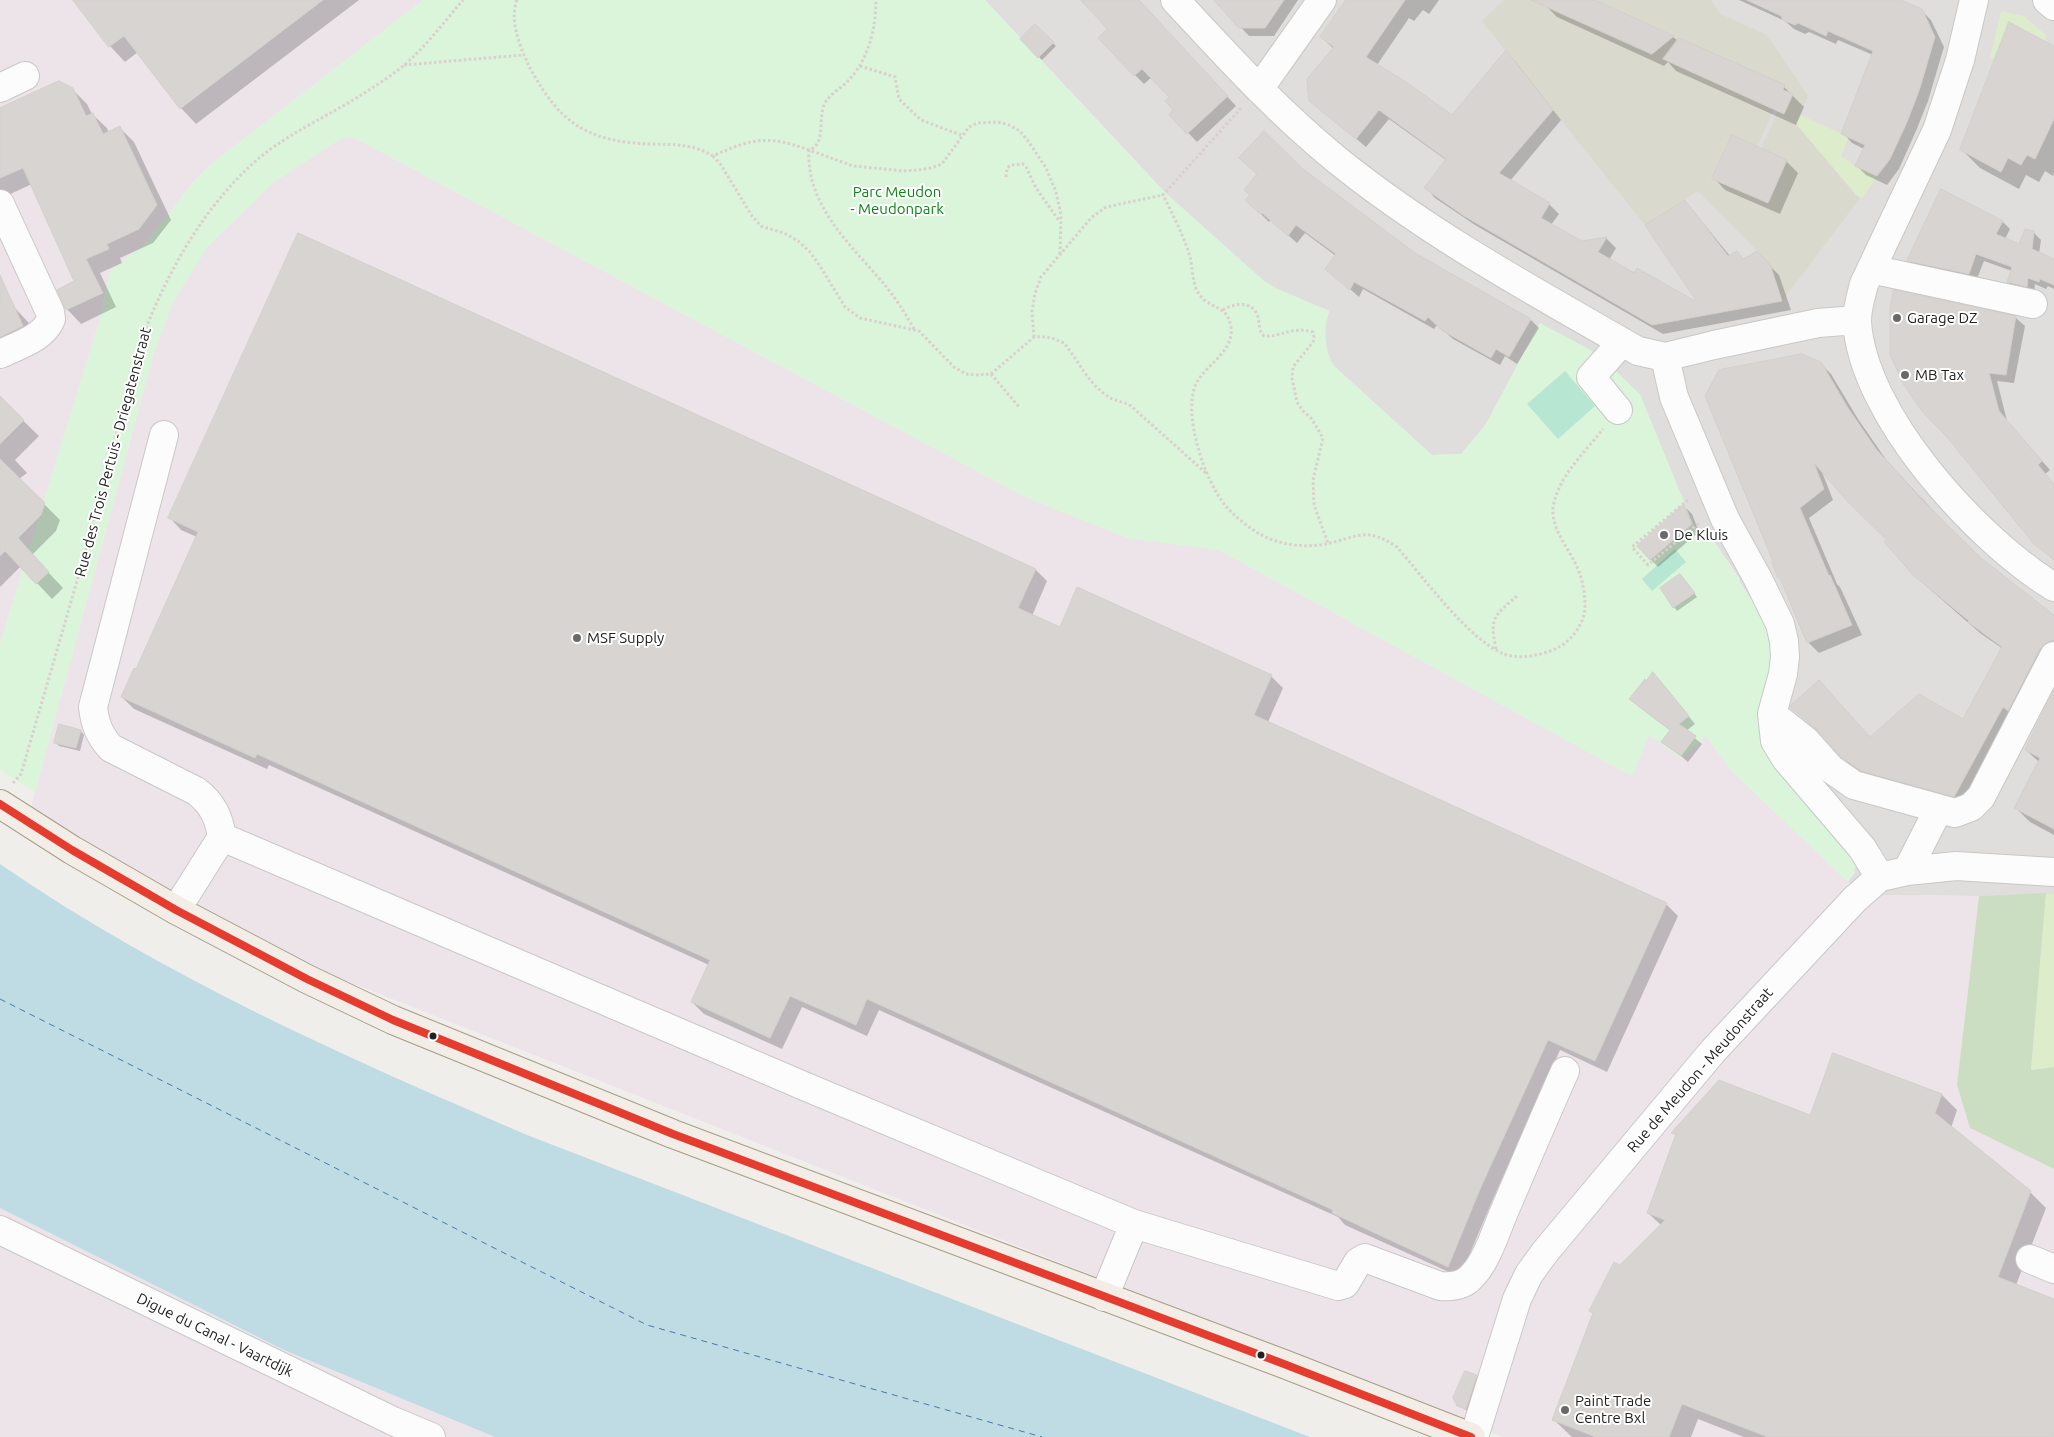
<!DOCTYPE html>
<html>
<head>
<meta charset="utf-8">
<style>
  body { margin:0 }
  canvas { display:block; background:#f0eeeb }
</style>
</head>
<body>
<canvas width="2054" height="1437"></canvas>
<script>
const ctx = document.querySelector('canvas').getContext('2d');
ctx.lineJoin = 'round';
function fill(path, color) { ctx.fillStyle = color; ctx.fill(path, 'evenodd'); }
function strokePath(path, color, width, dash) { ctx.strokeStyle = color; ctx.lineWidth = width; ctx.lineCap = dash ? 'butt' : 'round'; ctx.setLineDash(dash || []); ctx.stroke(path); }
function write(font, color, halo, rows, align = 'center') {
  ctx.font = font + ' Ubuntu,sans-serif'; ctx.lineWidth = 4; ctx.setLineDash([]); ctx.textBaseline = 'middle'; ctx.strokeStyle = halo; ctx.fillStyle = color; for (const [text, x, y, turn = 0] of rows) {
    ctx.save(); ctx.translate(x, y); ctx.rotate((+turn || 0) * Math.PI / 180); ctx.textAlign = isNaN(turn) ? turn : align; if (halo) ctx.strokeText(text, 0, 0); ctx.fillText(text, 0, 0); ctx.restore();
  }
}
fill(new Path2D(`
  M985,0H2054V894L1979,896L1873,895L1848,882L1855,872L1775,755L1739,578L1711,537L1694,526L1683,500L1540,323L1486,424L1461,454L1432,455L1335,367L1328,357L1324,329L1329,311L1275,288L1264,281L1174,202Z`), '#dfdedc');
fill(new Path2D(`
  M0,0H423L210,165L194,181L144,245L110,271L99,322L0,644Z
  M353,137L1027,498L1127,538L1219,550L1632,776L1649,734L1706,736L1730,769L1848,882L1873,895L1979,896L1957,1085L1970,1128L2054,1169V1437H1502L329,974L155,890L30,811L153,356L173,302L208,246L274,182L340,139Z
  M0,1208L284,1350L495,1437H0Z`), '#ede4e9');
fill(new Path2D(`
  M1504,0H1711L1720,14L1767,35L1808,96L1796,124L1860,198L1782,301L1770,264L1698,191L1645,225L1482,21Z`), '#d9d9cd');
fill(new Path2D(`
  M2001,11L2024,16L2047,36L2045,41L2009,22L1994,59L1990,58Z
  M1800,115L1849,137L1841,156L1855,166L1877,176L1862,199L1856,195L1796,124Z
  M2046,893L2054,894V1067L2031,1070Z`), '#ddeccb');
fill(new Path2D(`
  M2046,893L2031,1070L2054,1067V1169L1970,1128L1957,1085L1979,896Z`), '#cbdec1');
fill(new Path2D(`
  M423,0H985L1158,186L1264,281L1275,288L1329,311C1324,330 1323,349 1335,367L1432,455L1462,454L1486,424L1540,323L1598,354L1640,394L1694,526L1711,537L1762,616L1774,648L1770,683L1857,864L1848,882L1730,769L1706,736L1682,759L1649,735L1632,776L1219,550L1127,538L1027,498L353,137L340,139L274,182L208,246L173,302L153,356L35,792L0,770V644L99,322L110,271L144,245L194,181L210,165Z`), '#daf5da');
fill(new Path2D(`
  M1565,371L1595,406L1558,439L1527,404Z
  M1675,549L1686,562L1652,591L1642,579Z`), '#b7e6d2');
fill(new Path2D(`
  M0,864C164,977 345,1057 527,1135L1310,1437H495L284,1350L0,1208Z`), '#bfdbe3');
fill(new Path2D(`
  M1774,109L1778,111L1761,149L1757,147Z`), '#dedddd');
fill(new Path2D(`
  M75,0H359L196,124L181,108L138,52L125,62L110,46Z
  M1081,0H1138L1236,106L1197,142L1171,115L1175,110L1171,97L1152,77L1144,84L1135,75L1108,29Z
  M1215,0H1298L1274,36H1249Z
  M1347,0H1439L1429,14L1423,10L1414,21L1409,18L1377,65L1452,117L1506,52L1515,61L1561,120L1510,181L1549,204L1559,214L1551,225L1582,242L1606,238L1616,248L1609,260L1701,306L1685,201L1730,256L1743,260L1757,253L1779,275L1791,310L1663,334L1475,225L1435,198L1426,188L1446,160L1389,119L1366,147L1310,100L1334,49L1321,37Z
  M1547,0H1592L1673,37L1678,41L1784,87L1804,107L1796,125L1676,71L1668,62L1664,66L1557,17L1545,5Z
  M1739,0H1898L1921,10L1931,20L1944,47L1928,101L1916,131L1899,169L1887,185L1866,175L1857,166L1864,149L1852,143L1843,133L1873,55L1838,40L1836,44L1809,32L1805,34L1794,29L1785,21Z
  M1035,26L1056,46L1042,60L1021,39Z
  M2054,48V173L2053,176L2045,171L2039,182L2026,175L2019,189L1980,168L1962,150Z
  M72,89L87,104L92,114L107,128L109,133L120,128L134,142L171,220L153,243L120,258L122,263L100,273L116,307L81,324L67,309L76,282L32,184L6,196L0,190V110Z
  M1786,161L1798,173L1780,214L1725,190L1714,178Z
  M1303,170L1414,254L1531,320L1539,328L1517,364L1505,356L1500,365L1453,339L1437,325L1434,329L1363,289L1359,297L1327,269L1336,256L1305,233L1297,243L1271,220L1269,222L1247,200Z
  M1942,191L2003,222L2010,229L2005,239L2020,246L2033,232L2041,240L2039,254L2054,260V289L2048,286L2046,289L2035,284L2034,293L2015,289L2008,282L2012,271L1984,261L1976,281L1916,268L1908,260Z
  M1895,291L2016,318L2025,326L2014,383L1997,381L2007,421L2050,470L2045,474L2054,484V560L2035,543Z
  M13,306L28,322L37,342L0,366V312Z
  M1820,363L1831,374L1858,419L1887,461L1966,546L2054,617V653L1965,806L1873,781L1853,768L1825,737L1791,707L1870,738L1964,720L2003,649L1980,633L1925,585L1889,540L1822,472L1833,500L1809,518L1837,584L1840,587L1862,635L1819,653L1808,642L1783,581L1780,578Z
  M8,406L39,436L15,460L27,473L19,479L60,520L56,531L32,555L63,588L52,599L21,566L0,587V414Z
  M1684,506L1692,514L1699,532L1658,567L1638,546Z
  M170,518L1036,570L1047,581L1032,616L1060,628L1271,676L1283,688L1268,722L1666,904L1678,916L1607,1072L1560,1050L1493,1199L1460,1277L1345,1225L1338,1217L879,1010L867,1036L802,1007L782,1049L704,1014L692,1002L709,965L269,765L267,769L134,709L122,697L137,670L197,537L181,530Z
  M1684,579L1697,597L1677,611L1674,607Z
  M1660,681L1695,724L1686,731L1702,744L1688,762L1663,741L1671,731L1638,706Z
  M2054,693V835L2030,822L2016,808L2039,762L2026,750Z
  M81,731L84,735L80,751L59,746L56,743Z
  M1942,1095L1957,1110L1951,1128L2030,1192L2046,1208L2016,1285L2054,1300V1437H1744L1698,1419L1691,1437H1572L1554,1420L1594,1314L1590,1311L1620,1267L1661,1225L1648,1213L1677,1136L1673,1133L1811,1116Z
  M1476,1376L1480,1380L1470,1412L1458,1406Z`), '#0003');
strokePath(new Path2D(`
  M0,999L647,1325L1042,1437`), '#4a7aab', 1, [6, 5]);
const building = new Path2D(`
  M73,0H323L180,109L124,36L109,47Z
  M1081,0H1139L1228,96L1187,134L1169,115L1173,110L1165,101L1169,97L1142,69L1134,76L1098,38L1107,29Z
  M1214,0H1284L1265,28H1239Z
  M1346,0H1405L1366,57L1409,84L1452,115L1506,50L1553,110L1499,173L1550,203L1541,218L1582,241L1607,237L1598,252L1634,273L1637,268L1697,302L1645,225L1685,200L1728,256L1737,251L1743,259L1757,251L1770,264L1782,301L1652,325L1464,216L1424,188L1446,159L1379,110L1356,139L1309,101L1307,79L1334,47L1320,37Z
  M1531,0H1595L1674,36L1652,54Z
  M1747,0H1901L1922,9L1935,37L1919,91L1907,122L1890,159L1877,176L1855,166L1865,145L1841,134L1873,51L1828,31L1826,36L1798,23L1795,25L1783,20L1781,16Z
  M2009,22L2054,46V119L2035,159L2027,155L2021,165L2008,158L2001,172L1960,150Z
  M1035,24L1054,42L1038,58L1020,39Z
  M1679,38L1785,85L1783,90L1793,94L1784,114L1663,59Z
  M59,81L73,88L86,116L93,113L103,134L120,126L157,205L139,229L107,244L109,249L86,259L103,293L66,310L57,290L74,281L23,168L0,178V108Z
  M1264,131L1303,169L1415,253L1531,319L1509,357L1496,349L1491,358L1443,331L1428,317L1425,321L1354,282L1350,290L1325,269L1336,254L1296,225L1288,236L1262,213L1260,214L1245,200L1250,195L1244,190L1257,174L1239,158Z
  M1732,135L1787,160L1768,203L1712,179Z
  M1941,189L2003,221L1996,234L2019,244L2025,229L2034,231L2032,249L2054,259V285L2040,279L2039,282L2028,278L2027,287L2007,282L2012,267L1976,254L1969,274L1907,261Z
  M298,233L1036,569L1018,608L1060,627L1077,587L1272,675L1254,715L1667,903L1595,1061L1548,1040L1481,1187L1448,1267L1332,1213L1333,1210L867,999L856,1025L790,996L770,1038L691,1002L710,960L257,754L255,758L121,697L134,668L136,669L198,532L168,518Z
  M0,275L23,326L0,337Z
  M1894,290L2016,316L2006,375L1989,373L1999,411L2042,461L2038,465L2054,484V560L2034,544L1946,436L1921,410L1904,385L1890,355V308Z
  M1802,354L1821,362L1848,408L1876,449L1926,504L1981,558L2054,615V640L2046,643L2040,649L2008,711L2003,707L1954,797L1861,771L1841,757L1818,730L1790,707L1791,705L1819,680L1870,737L1919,694L1963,719L2002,647L1968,622L1969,621L1913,575L1884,542L1887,540L1847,501L1814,463L1824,489L1800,508L1829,576L1830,575L1852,625L1807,643L1780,578H1778L1772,563L1773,561L1705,396L1719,370Z
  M0,396L24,420L0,444Z
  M0,459L45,503L41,515L18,538L49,572L36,584L5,551L0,556Z
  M1684,504L1692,524L1650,560L1637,546Z
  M1680,574L1695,593L1673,608L1660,588Z
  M1653,672L1689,716L1679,724L1696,736L1681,756L1661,742L1670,730L1629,699L1645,679L1646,681Z
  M2054,690V829L2014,808L2040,758L2025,750Z
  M59,724L81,730L76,748L54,743Z
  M1833,1053L1942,1094L1935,1113L2031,1191L1998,1277L2054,1299V1437H1768L1682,1404L1669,1437H1596L1552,1420L1593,1313L1589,1311L1614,1262L1620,1265L1665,1220L1647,1213L1676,1134L1671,1133L1719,1080L1810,1115Z
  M1465,1371L1477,1375L1466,1409L1457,1406L1453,1398Z`);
fill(building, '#d7d4d2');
strokePath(building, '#d3d0cc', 1);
const minor = new Path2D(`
  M1175,0C1227,56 1278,112 1337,160C1430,235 1535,292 1638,351L1665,357L1714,345L1818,323L1857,320
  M1974,0L1960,60L1937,130L1864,284C1861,296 1857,308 1857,321C1862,415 1977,540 2054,587
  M2047,0L2054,6
  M0,88L25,76
  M1259,89L1322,0
  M0,204L50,312L51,319C44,338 17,346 0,354
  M1871,269L2033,304
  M1665,357L1674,397L1725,519L1758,579L1780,624L1784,641L1785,657L1783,674L1772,714L1775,741L1786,759L1862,848L1880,877
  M1618,410L1591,377L1622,342
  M164,435L93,707C95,724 99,735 111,748L196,791C212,803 219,817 222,837L804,1086L1134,1224L1338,1286L1345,1284L1358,1262L1365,1258L1440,1286C1452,1287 1463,1286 1471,1277C1486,1263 1496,1231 1504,1212C1524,1165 1544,1118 1565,1071
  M1772,714L1806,741L1831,769L1854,785L1955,813L1971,807L1981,797L2054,656
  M1907,871L1934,818
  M176,910L222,837
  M0,1230L393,1421L431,1437
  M2030,1259L2054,1269
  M1104,1297L1134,1224
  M1474,1437L1517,1299L1529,1274L1545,1252L1713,1051L1855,899L1880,877L1907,871L1956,866L2054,872`);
const major = new Path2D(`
  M0,804L72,850L176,910L307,979L393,1020L673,1134L1284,1364L1471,1437`);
strokePath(minor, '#c9c8c7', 30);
strokePath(major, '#a79c86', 30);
strokePath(new Path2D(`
  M517,0C509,20 520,47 529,66C559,123 587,142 651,144C676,145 691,143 713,156C752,138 768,135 809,150C827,144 817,118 825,103C830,94 840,89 847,82C868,61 876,29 876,0
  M404,65L523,55
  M860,66L895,77L899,99L921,120L961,135
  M1241,108L1163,195C1173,215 1184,236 1190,257C1193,269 1192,284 1199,294C1210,310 1228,304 1231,328C1234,352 1205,365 1196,384C1182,414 1205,481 1225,505C1232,514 1250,529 1260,534C1278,545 1306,548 1326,544C1358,537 1366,526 1397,547C1422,576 1470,641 1504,654C1520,660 1544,655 1559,647C1573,639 1584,624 1585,607C1585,594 1583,580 1577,567C1569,548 1551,530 1553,508C1557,478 1585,452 1603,429
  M713,156L721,165L752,216L761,226L786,234L798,241L810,252L820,266L845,307L860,318L919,331L954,367L966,374L978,375L991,374L1034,337C1045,336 1054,338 1064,343C1078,360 1088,383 1106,395C1113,401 1123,401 1131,406L1207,474
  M1006,177L1007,168L1011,165L1023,164L1026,167L1036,188L1060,222
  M1223,310C1234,303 1253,300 1258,317C1260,324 1258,330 1264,336C1283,337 1290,326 1313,332L1314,337L1313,342L1293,367L1292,378L1297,402L1303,411L1311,418L1323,438L1313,480L1314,505L1328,543
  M914,329C905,313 895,297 884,284C851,245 806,206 809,150L853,166L903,171L918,170L931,168L942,164L969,127L977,123L998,122L1009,125L1020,131L1028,141L1046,168L1056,192L1061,215L1060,254
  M1034,337L1032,312L1035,293L1041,277L1091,218L1106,207L1163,195
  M991,374L1020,408
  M1688,500L1632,547L1648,565L1699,523
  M1496,649C1489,615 1495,616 1518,595
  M13,783L21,774L84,557L142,338C168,271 203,207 258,159C289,133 324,118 358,97C375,86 395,74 410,60C429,42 446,20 463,0`), '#dccecd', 3, [2.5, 2.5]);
strokePath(minor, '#fdfcfc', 28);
strokePath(major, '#f3ede7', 28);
strokePath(new Path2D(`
  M0,804L72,850L176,910L307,979L393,1020L673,1134L1284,1364L1471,1437`), '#e43c2e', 8);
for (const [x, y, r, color] of [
  [1897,318,5,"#6a6968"],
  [1905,375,5,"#6a6968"],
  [1664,535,5,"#6a6968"],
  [577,638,5,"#6a6968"],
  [433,1036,4.5,"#222"],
  [1261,1355,4.5,"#222"],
  [1565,1410,5,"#6a6968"]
]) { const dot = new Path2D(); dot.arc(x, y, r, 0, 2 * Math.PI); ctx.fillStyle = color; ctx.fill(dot); strokePath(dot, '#fff', 2); }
write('15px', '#0c8416', '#fff', [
  ["Parc Meudon",897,192],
  ["- Meudonpark",897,209]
]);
write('15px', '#222', '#fff', [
  ["Garage DZ",1907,318],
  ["MB Tax",1915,375],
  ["De Kluis",1674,535],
  ["MSF Supply",587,638],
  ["Paint Trade",1575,1401],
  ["Centre Bxl",1575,1418]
], 'left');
write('15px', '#222', '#fff', [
  ["Rue des Trois Pertuis - Driegatenstraat",113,452,-75],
  ["Rue de Meudon - Meudonstraat",1700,1070,-49],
  ["Digue du Canal - Vaartdijk",215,1335,26]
]);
</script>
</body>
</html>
